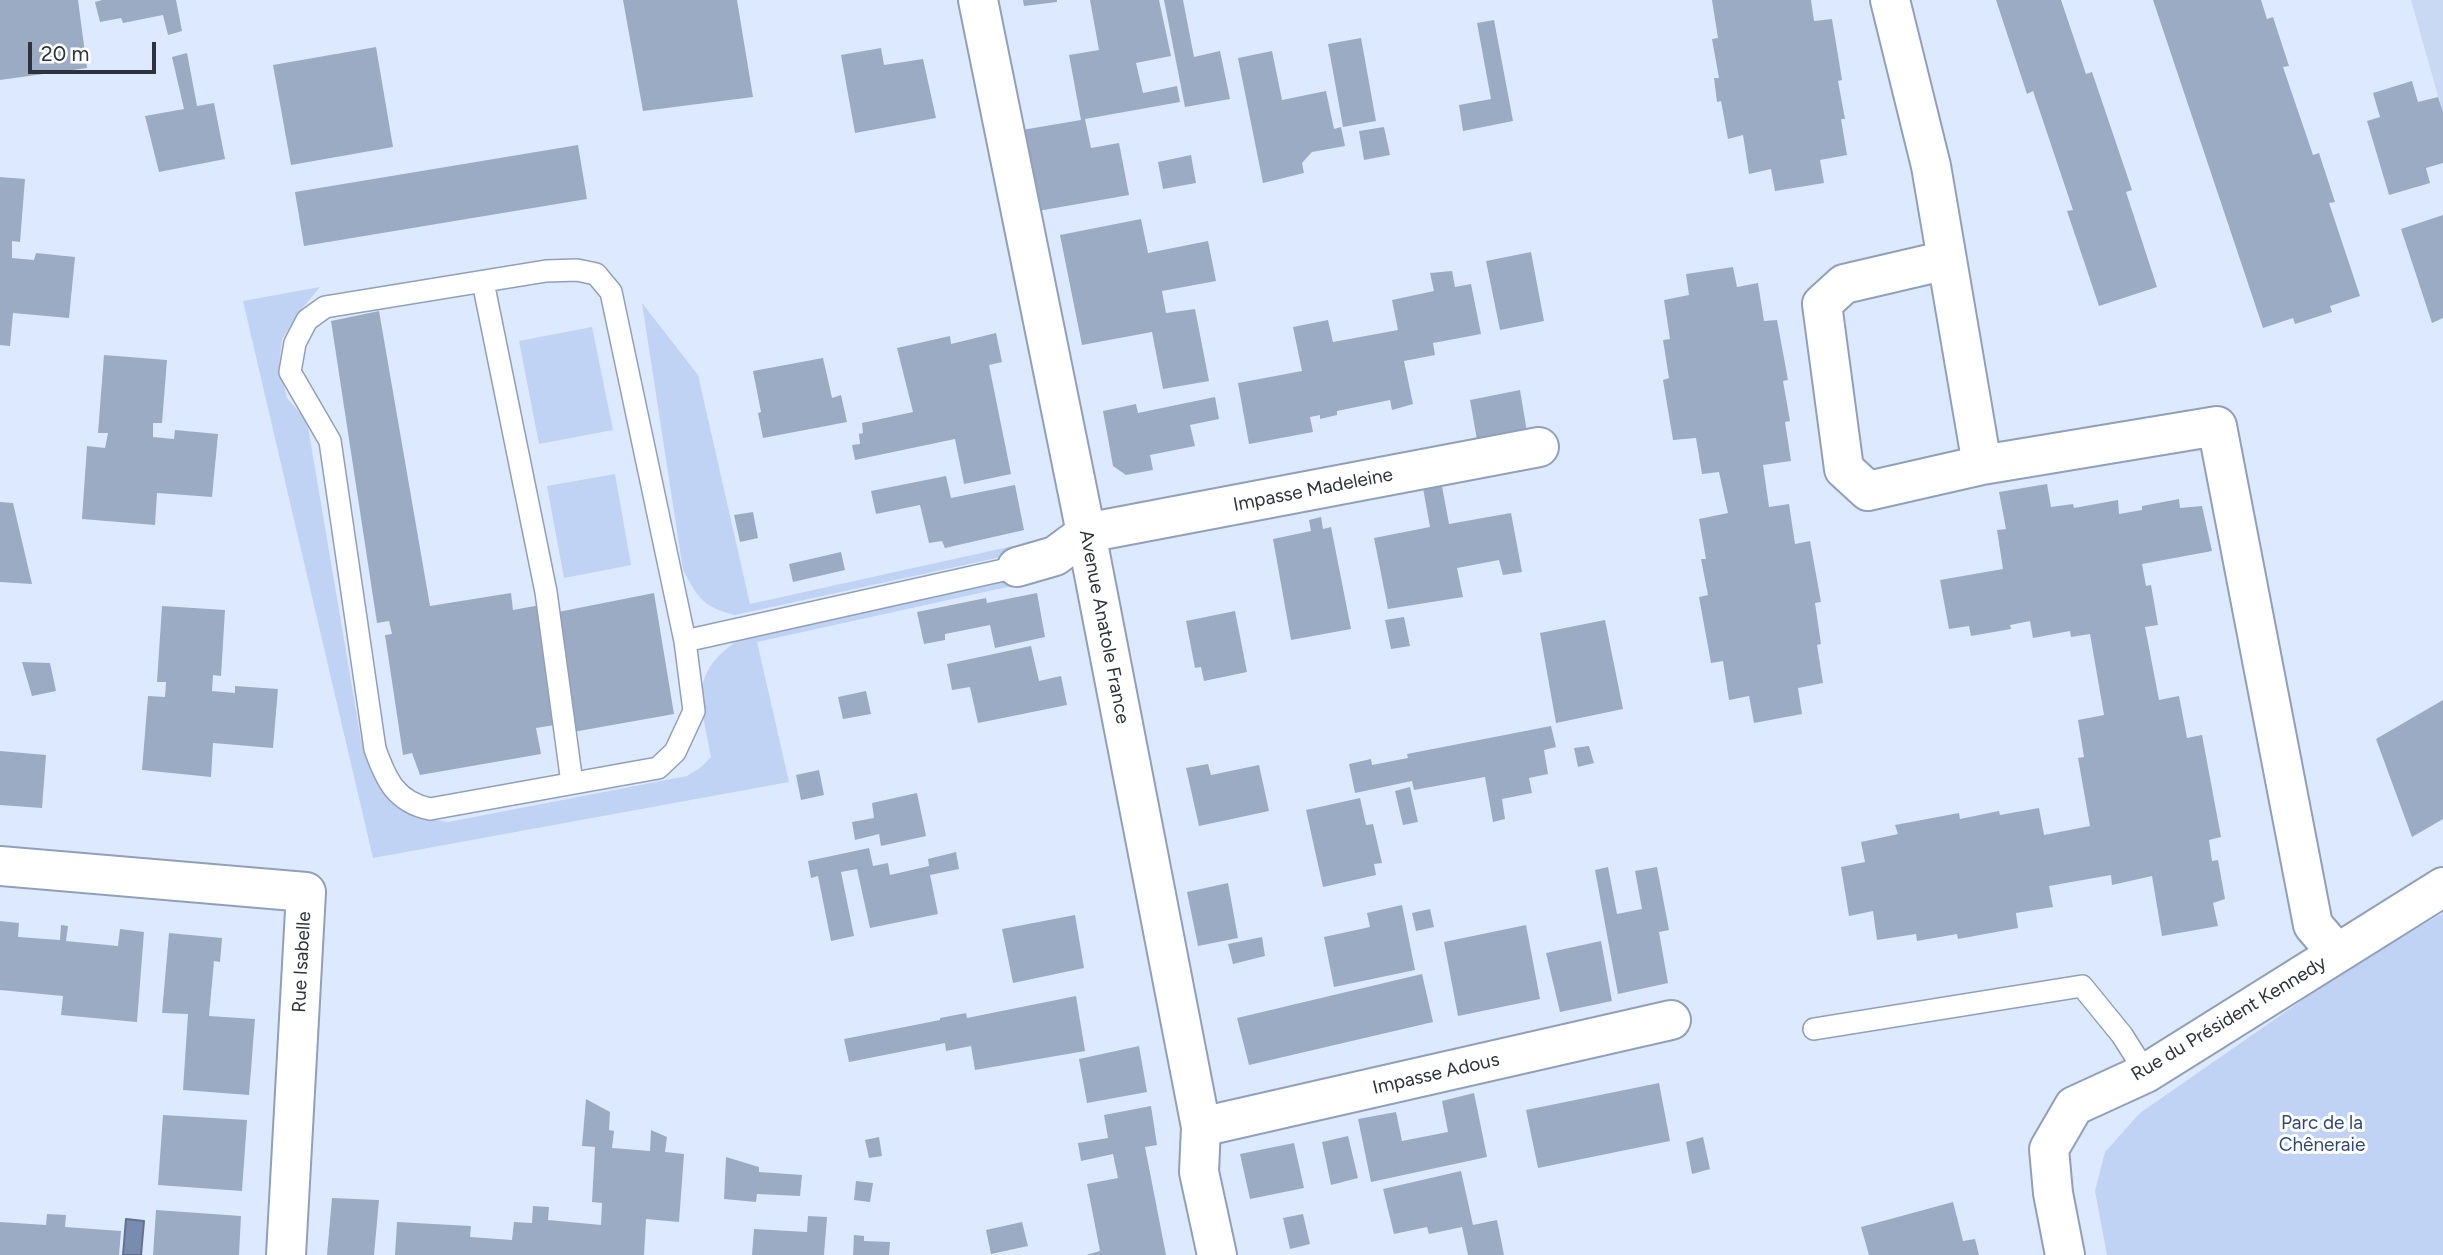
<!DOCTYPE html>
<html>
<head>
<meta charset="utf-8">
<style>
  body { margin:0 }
  #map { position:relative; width:2443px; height:1255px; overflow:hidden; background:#dde9ff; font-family:Figtree,sans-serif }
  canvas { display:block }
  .scale { position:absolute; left:28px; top:42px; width:128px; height:32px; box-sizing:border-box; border:4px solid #2d333d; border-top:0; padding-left:9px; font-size:21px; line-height:24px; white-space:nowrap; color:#2d333d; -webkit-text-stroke:5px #fff; paint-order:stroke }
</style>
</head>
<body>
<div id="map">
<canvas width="2443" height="1255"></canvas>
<div class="scale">20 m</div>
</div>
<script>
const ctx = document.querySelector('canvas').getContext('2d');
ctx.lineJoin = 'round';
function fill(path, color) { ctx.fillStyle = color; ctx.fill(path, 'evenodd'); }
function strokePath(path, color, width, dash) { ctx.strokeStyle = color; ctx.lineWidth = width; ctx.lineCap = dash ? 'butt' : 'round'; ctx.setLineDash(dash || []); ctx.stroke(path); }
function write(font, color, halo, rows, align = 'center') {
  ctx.font = font + ' Figtree,sans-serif'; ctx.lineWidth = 6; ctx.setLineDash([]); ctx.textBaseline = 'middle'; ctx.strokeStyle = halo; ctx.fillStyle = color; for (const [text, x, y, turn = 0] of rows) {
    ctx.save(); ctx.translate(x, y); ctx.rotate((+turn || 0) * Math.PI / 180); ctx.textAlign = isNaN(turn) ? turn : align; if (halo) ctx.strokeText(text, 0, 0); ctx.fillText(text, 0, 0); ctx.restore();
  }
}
fill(new Path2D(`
  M2411,0H2443V114Z`), '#cad9f3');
fill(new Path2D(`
  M320,287L300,311L282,339L279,366L287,398L307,421L361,740C370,768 379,800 409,814C420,819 435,819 448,822L687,776L700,768L711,757C701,701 687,674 741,638L1020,577L1021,584L757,642L789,782L373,858L243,301Z
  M642,303L698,375L750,604L1013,546L1015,554L735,615C703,607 698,598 683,570Z
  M592,327L613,430L539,444L519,341Z
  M615,474L631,565L564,578L547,486Z
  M2443,913V1255H2107L2095,1191L2105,1152L2140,1113L2350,967Z`), '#c0d3f4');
const water = new Path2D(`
  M126,1219L144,1221L141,1255H123Z`);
fill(water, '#798caf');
strokePath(water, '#62718d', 2);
fill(new Path2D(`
  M0,0H78L87,68L0,80Z
  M102,0H176L182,31L168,35L163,15L123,23L121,18L100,22L95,2Z
  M623,0H737L753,97L643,111Z
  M1023,0H1057V2L1024,6Z
  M1090,0H1159L1171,56L1136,63L1143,93L1177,86L1180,102L1085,119L1091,148L1119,143L1129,195L1038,211L1022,130L1081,120L1069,55L1099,50Z
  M1164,0H1183L1194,57L1220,51L1230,99L1185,107Z
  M1712,0H1811L1814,21L1832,19L1842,80L1838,81L1845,119H1841L1847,155L1820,160L1824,183L1775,191L1771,169L1749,174L1743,135L1728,139L1721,101L1717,102L1714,78H1719L1712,39L1718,38Z
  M1996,0H2061L2086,74L2092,72L2132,190L2126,192L2157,287L2099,306L2067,211L2073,210L2033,91L2027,94Z
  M2153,0H2261L2267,19L2273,17L2289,66L2283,67L2313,155L2319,153L2335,202L2329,203L2360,296L2330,306L2332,312L2295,324L2293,318L2263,328Z
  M1494,20L1513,121L1463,131L1459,105L1491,99L1477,23Z
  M1361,38L1376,121L1343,127L1328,44Z
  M376,47L393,147L291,165L273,65Z
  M881,48L884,65L923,59L936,118L855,133L841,55Z
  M1272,51L1282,100L1326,91L1334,129L1341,127L1345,146L1312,152L1302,163L1304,173L1263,183L1238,58Z
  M187,53L197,106L214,103L225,159L159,172L145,116L184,109L172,57Z
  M2412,81L2418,102L2438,97L2443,112V163L2426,168L2430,183L2389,195L2367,121L2380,117L2373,93Z
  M1384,127L1390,155L1364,160L1359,131Z
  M578,145L587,199L304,246L295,192Z
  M1191,155L1196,183L1163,189L1158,162Z
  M0,177L25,179L20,242L12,241V258L34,260L36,253L75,257L69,318L13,313L10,346L0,345Z
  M2443,215V318L2432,323L2401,229Z
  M1141,219L1148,253L1208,241L1216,281L1162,291L1166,313L1195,309L1209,381L1163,389L1152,332L1082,345L1060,235Z
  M1531,252L1544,321L1500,330L1486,261Z
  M1733,267L1737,287L1758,283L1764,321L1777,320L1788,380L1783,381L1790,421L1785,422L1791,461L1763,465L1769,507L1789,504L1795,544L1810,541L1821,602L1815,603L1821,644L1817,645L1823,683L1798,688L1802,714L1754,723L1749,696L1729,700L1723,661L1711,663L1699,597L1708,595L1701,559H1706L1699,519L1728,513L1719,472L1702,474L1696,438L1673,440L1663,380L1669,378L1663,340L1670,339L1664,300L1689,295L1686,274Z
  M1452,271L1455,287L1471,284L1481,334L1433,343L1435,355L1404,361L1413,404L1392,410L1390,400L1337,411V415L1320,419V415L1310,417L1313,432L1249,444L1238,383L1302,371L1293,327L1328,320L1333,342L1398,330L1392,300L1434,291L1430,273Z
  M379,311L430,606L511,593L513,610L540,605L561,724L536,728L541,754L420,775L412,753L403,755L385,635L392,634L389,621L377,623L331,321Z
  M996,333L1002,362L989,365L1011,474L964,484L955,439L855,460L852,445L860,444L859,434L863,433L862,423L913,412L897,348L950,336L951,344Z
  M104,355L167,360L162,423H153V437L174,439L175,430L218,434L212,497L157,493L155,525L82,519L87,446L105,448L108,433H98Z
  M823,358L832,398L841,395L847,422L763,438L758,413L761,412L753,371Z
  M1520,390L1527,432L1477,440L1470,400Z
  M1215,397L1219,419L1190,425L1195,446L1150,455L1153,470L1126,475L1113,466L1103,411L1136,404L1138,413Z
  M946,476L951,498L1015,485L1024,530L945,548L942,541L929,543L920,505L876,514L871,491Z
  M2047,484L2051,507L2073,504L2074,508L2118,500L2119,514L2142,510V506L2179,499L2180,508L2202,506L2212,551L2142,564L2146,586L2151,585L2158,625L2145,627L2159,700L2179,696L2187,738L2202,735L2221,837L2209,840L2212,861L2218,860L2225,899L2213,903L2218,926L2162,936L2152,876L2112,885L2111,875L2049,886L2053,907L2016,913L2018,928L1958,939L1957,934L1917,941L1916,934L1877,940L1873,911L1849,916L1841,867L1865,862L1861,842L1898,834L1895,825L1959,813L1960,819L1999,811L2000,815L2039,808L2044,835L2090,826L2078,758L2084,757L2078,720L2104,715L2090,634L2071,637L2070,631L2033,638L2030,621L2010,625L2011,629L1971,636L1969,626L1949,629L1940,580L2003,569L1997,530L2006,529L1999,492Z
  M1442,486L1449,524L1511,513L1522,572L1503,575L1499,560L1457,568L1463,597L1388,609L1374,538L1430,527L1423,488Z
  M0,502L13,503L32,584L0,582Z
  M753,512L758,538L740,542L734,515Z
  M1321,517L1323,529L1331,527L1351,629L1291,640L1273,539L1311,531L1309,520Z
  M841,552L845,570L793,582L789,564Z
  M654,593L674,714L573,732L553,613Z
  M1037,593L1045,637L995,648L990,625L945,634V640L924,644L917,612L986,598L987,603Z
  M162,606L225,610L221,676L213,675L212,691L235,693V686L278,689L273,748L213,743L211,777L142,770L148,696L165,697L166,682H157Z
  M1235,611L1247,672L1204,681L1201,667L1195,668L1186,621Z
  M1404,617L1410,646L1391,649L1385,620Z
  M1605,620L1623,709L1556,723L1540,633Z
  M1031,646L1039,681L1061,676L1067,705L978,723L970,687L952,690L947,664Z
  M22,662L50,663L56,691L32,696Z
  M866,691L871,714L843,719L838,697Z
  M2443,700V819L2412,837L2376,739Z
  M1551,726L1556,747L1544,750L1548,774L1529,778L1532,793L1502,799L1505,819L1493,822L1485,777L1414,790L1412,781L1355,793L1349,764L1371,759L1372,765L1408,758L1407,754Z
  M1589,746L1594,763L1578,767L1574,748Z
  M0,751L46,755L42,808L0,805Z
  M1208,764L1211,775L1259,765L1269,811L1199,826L1186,768Z
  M819,770L824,795L801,800L796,775Z
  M1410,787L1418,822L1403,825L1395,791Z
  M917,793L926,836L881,846L879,834L855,840L852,822L874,818L872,803Z
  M1360,798L1366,825L1373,824L1382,863L1374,864L1376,875L1323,887L1306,810Z
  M869,848L873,866L888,863L890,875L929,866L928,859L956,852L959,869L930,875L938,914L870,928L857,869L841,872L854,936L831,941L818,876L811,878L808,861Z
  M1608,867L1617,914L1642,909L1635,871L1657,867L1669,930L1659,932L1668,983L1618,994L1595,870Z
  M1228,883L1238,938L1198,946L1187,892Z
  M1402,905L1415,970L1334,987L1324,937L1370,927L1367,913Z
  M1430,909L1434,927L1416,931L1412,913Z
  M1075,915L1084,968L1013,983L1002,929Z
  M0,921L19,923L18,937L60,940L61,925L68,926L66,941L118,946L120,929L144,932L137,1022L61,1015L63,996L0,990Z
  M1526,925L1540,999L1458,1016L1444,942Z
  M169,933L222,938L220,962L214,961L209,1016L255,1019L249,1095L183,1090L188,1014L162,1013Z
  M1262,937L1265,956L1233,964L1228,944Z
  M1601,941L1612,1001L1560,1012L1546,953Z
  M1422,974L1433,1022L1249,1065L1237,1018Z
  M1076,996L1085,1051L975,1070L971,1046L946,1051L945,1043L849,1062L844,1039L940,1020V1018L966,1013L967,1018Z
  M1139,1046L1147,1092L1087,1103L1079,1059Z
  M1659,1083L1670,1141L1538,1168L1526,1110Z
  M1474,1093L1487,1157L1371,1182L1358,1119L1396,1112L1402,1141L1448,1132L1442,1101Z
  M586,1099L610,1112L609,1130L614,1131L612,1148L650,1151L651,1130L667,1137L665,1152L684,1154L679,1222L646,1219L644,1255H395L397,1222L471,1226L470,1237L512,1240L514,1222L532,1223L533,1206L549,1207L548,1220L601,1225L602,1203L592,1202L595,1147L582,1146Z
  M1151,1106L1157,1145L1145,1147L1166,1255H1086L1100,1251L1087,1184L1118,1178L1113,1154L1081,1161L1078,1143L1108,1138L1104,1115Z
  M163,1115L247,1120L242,1191L158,1185Z
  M1348,1136L1358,1178L1331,1185L1322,1142Z
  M879,1137L882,1156L869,1158L865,1140Z
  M1703,1137L1710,1169L1692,1174L1686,1142Z
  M1294,1143L1304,1188L1250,1199L1240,1154Z
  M726,1157L759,1167V1172L802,1175L800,1196L757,1194L756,1202L724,1199Z
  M1461,1171L1473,1225L1497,1220L1504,1255H1468L1462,1227L1429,1234L1427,1227L1394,1234L1383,1189Z
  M856,1181L873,1183L870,1202L854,1200Z
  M332,1198L379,1200L374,1255H327Z
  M1953,1202L1963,1241L1975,1239L1979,1255H1869L1861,1227Z
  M156,1210L241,1216L239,1255H153Z
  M47,1214L66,1215L65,1227L121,1231L119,1255H0V1222L46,1225Z
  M1303,1214L1310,1244L1290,1249L1283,1218Z
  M808,1216L827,1217L824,1255H752L754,1229L807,1232Z
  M1022,1222L1028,1246L991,1254L986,1230Z
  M854,1235L864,1236V1241L890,1242L889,1255H853Z`), '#9cabc4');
const lane = new Path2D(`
  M577,270L596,274L611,292L685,641L694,711L675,752L658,768L430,809C396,802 386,780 375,749L330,441L290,372L295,343L307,320L325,307L546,271Z
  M483,282L546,592L572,783
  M685,641L1017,567
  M1814,1029L2082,986L2122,1035L2146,1073`);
const street = new Path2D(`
  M978,0L1086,533L1201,1127L1199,1172L1217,1255
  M1890,0L1931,166L1982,465L2217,426L2313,925L2337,953
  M1947,260L1844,284L1822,304L1844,469L1868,491L1982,465
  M1017,567L1055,556L1086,533L1539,447
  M0,866L306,892L286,1255
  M1201,1127L1671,1020
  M2065,1255L2053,1193L2049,1149L2074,1106L2146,1073L2443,887`);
strokePath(lane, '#91a0b9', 24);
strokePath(street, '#91a0b9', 42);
strokePath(lane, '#fff', 21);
strokePath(street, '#fff', 38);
write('19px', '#2d333d', '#fff', [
  ["Impasse Madeleine",1313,490,-11],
  ["Avenue Anatole France",1104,627,79],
  ["Rue Isabelle",302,962,-87],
  ["Rue du Président Kennedy",2229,1019,-31],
  ["Impasse Adous",1436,1074,-13]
]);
write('19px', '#2f4878', '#fff', [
  ["Parc de la",2322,1123],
  ["Chêneraie",2322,1145]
]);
</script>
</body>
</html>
